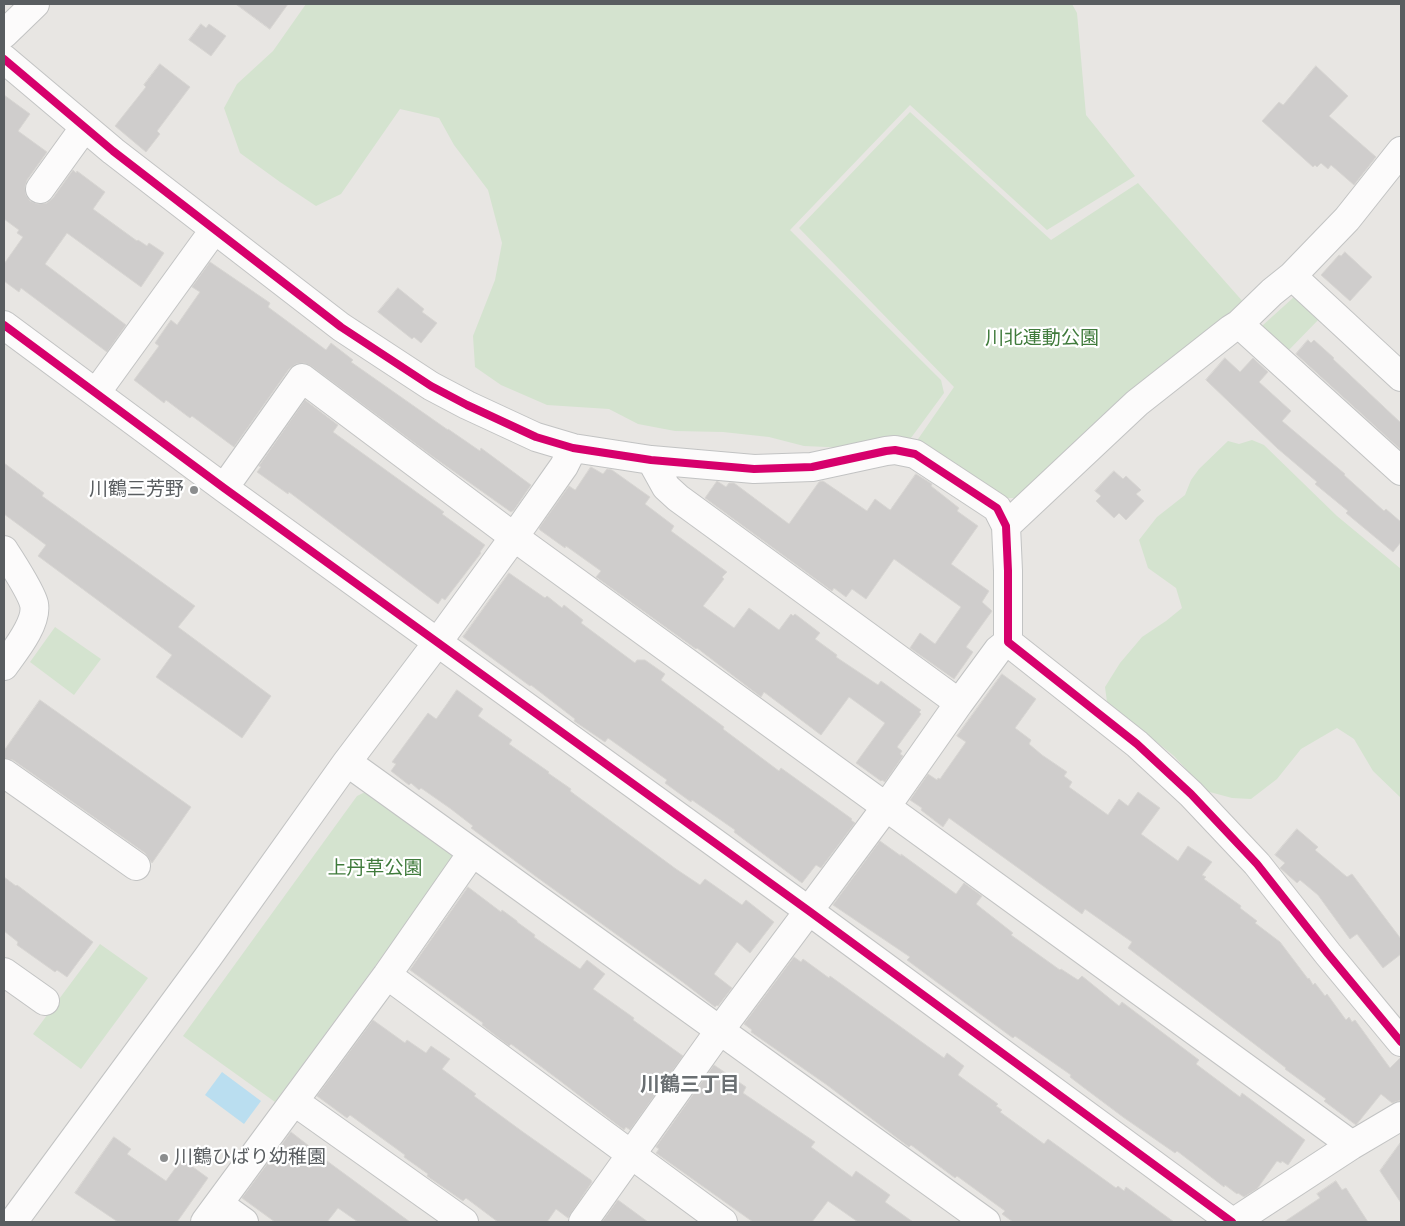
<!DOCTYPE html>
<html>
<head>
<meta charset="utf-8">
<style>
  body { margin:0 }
  #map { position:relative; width:1405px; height:1226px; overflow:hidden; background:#e8e6e3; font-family:"Sofia Sans Condensed",sans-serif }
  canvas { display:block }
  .frame { position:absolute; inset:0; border:5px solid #595d60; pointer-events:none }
</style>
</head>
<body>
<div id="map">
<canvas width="1405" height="1226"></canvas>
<div class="frame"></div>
</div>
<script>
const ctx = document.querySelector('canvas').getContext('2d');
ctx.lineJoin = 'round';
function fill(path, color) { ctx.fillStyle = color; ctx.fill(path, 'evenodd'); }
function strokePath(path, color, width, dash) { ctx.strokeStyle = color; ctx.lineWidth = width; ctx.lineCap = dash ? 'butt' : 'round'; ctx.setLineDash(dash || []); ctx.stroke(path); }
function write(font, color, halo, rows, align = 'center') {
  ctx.font = font + ' "Sofia Sans Condensed","Noto Sans JP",sans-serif'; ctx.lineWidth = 4.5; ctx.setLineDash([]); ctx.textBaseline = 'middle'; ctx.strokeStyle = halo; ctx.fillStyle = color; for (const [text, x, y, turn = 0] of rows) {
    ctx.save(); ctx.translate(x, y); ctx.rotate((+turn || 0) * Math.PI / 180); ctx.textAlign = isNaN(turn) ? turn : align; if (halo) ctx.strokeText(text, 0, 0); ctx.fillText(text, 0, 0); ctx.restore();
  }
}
fill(new Path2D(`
  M306,4H1072L1077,13L1086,115L1135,176L1047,230L910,105L790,230L941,380L944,393L908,442L849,448L804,446L769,437L723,432L675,431L638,424L609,409L547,405L501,385L475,367L473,336L495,280L502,243L488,190L454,145L439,118L400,109L341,194L316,206L280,182L240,153L224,108L237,84L273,51Z
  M910,112L1051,240L1138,183L1245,304L1019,498H1002L916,442L954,387L799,228Z
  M1294,297L1304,298L1322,316L1285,354L1263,335V325Z
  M1252,440L1264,445L1337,516L1401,569V798L1373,771L1354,739L1337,728L1301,749L1277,779L1251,799L1232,798L1206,791L1174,756L1107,702L1105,687L1120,663L1142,637L1166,621L1182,608L1176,588L1148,568L1139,540L1157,517L1185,495L1191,480L1199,469L1228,441L1239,444Z
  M55,627L101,659L74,695L30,662Z
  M367,791L456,856L275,1102L183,1036L357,796Z
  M100,944L148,978L81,1069L33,1034Z`), '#d4e3cf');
fill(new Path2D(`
  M222,1072L261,1101L244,1124L205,1095Z`), '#badef0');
const building = new Path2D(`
  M236,4H288L270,29Z
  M201,24L206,28L209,24L226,36L211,56L189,40Z
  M160,64L190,87L157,131L160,134L146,152L115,126L146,87L144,85Z
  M1316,66L1348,96L1329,116L1376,157L1354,185L1331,165L1328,169L1321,163L1317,167L1315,165L1313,167L1262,121L1279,102L1283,105Z
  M4,95L30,114L18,131L47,152L27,180L25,187L26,195L30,201L38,204L47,203L53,198L73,170L76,173L77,171L105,192L93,209L137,241L138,240L147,246L149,243L164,253L141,287L67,233L45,264L126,325L107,352L21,288L19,292L4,281V264L23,237L17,233L19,230L4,219Z
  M1345,252L1372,277L1350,301L1321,275L1339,255L1341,256Z
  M210,262L270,303L268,307L326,350L331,343L353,360L351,362L448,430V429L480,451L481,448L531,485L514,510L511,512L432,456L311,366L304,363L296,364L289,369L234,447L192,416L190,418L166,400L164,403L134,380L159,346L155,343L171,320L177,325L200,292L192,287Z
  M398,288L424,309L422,312L437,323L421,343L414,337L412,339L378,312Z
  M1308,340L1311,343L1314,340L1334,358L1333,359L1401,423V450L1296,354Z
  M1225,358L1240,372L1253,358L1268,372L1259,382L1291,411L1282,421L1345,474L1344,475L1384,511L1386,509L1401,522V542L1393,552L1346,513L1348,511L1315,484L1317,482L1277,448L1206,380Z
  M305,400L338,425L333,432L444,512L442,514L485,545L480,552L481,553L445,600L442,598L438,604L289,492L288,494L257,472L261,467L259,466Z
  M4,463L44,493L42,496L195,606L178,627L271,696L242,738L156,677L172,655L38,556L46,545L4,514Z
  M591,467L603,474L607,469L612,470L650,497L645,504L674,526L671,531L727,572L722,577L724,579L703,606L734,628L749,608L779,630L791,614L793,616L795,614L820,633L815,639L837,655L836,657L878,685L881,681L921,710L919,712L921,714L897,747L902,751L900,754L903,756L885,782L882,780L881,781L856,763L885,723L849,697L821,735L764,692L761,697L697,648L696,649L596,577L601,571L566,546L565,548L540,530L539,528L569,486L575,490Z
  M1114,471L1123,479L1126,476L1141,490L1136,494L1144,501L1126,520L1119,513L1114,518L1096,501L1101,496L1095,491Z
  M916,474L932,484L931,486L959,508L957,511L978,526L951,564L989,591L982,602L992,611L966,647L973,652L954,679L910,648L920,633L935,644L961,607L894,559L866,599L852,589L846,597L834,588L832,591L705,498L717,481L726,487L729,483H734L789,524L819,482L823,481L867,511L875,499L890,510Z
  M509,573L545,598L547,596L562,608L564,605L583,620L581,623L635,663L637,660H645L665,674L661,680L724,727L723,729L779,771L781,768L852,819L851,820L855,823L821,868L816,865L802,883L734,832L735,830L692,800L691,802L665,783L667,780L608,738L605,742L574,721L575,719L531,685L530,686L463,637Z
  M1002,674L1036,699L1015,728L1031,740L1029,744L1042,755L1067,772L1064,776L1072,782L1069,787L1108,815L1119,799L1128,806L1138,792L1160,808L1141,834L1178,861L1188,846L1212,862L1202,875L1206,877L1204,879L1241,906L1240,908L1257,921L1255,923L1280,942L1308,979L1309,978L1313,985L1315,983L1325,996L1327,994L1346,1020L1349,1017L1352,1022L1355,1020L1390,1068L1401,1057V1100L1392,1103L1381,1094L1356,1125L1324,1101L1326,1099L1285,1069L1286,1068L1128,948L1132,942L1085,909L1082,914L949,818L943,827L921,810L922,808L910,800L928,774L937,780L938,778L940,779L966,742L957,736Z
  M457,690L483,709L478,716L512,740L509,744L549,772L548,773L571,789L570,791L676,869L700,885L705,879L742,905L746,900L774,922L750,953L737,942L714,974L732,988L718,1006L717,1005L715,1007L684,983L538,878L471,828L473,826L451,809L421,788L419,790L411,783L409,785L391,771L396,764L392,762L428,713L436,719Z
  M40,700L191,807L152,863L145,853L13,760L4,758V751Z
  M1297,829L1318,847L1315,850L1347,877L1352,874L1401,939V954L1383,968L1357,934L1350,939L1318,895L1300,880L1297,883L1280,868L1285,863L1275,855Z
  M880,841L901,856V854L956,894L964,883L982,896L976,904L1013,933L1011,935L1060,970L1061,969L1078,980L1082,976L1119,1006L1122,1002L1199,1060L1196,1064L1240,1097L1242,1093L1305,1140L1288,1165L1282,1161L1281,1163L1277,1161L1257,1189L1244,1197L1238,1193L1237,1194L1225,1185L1224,1187L1177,1151L1175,1153L1123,1117L1083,1087L1070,1077L1071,1075L1015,1036L1013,1038L938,983L907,960L910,957L833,905Z
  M4,877L16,886L17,885L93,942L67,977L57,970L55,972L17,945L18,942L4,931Z
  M468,887L501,912L502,910L517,921V922L535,935L534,937L580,969L587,960L605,974L593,989L634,1018L633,1020L683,1056L630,1130L626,1127L624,1130L559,1080L511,1044L509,1046L482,1025L483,1023L410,970Z
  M794,957L801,962L803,959L829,978L830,976L944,1058L947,1053L964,1066L958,1075L998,1104L996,1106L1002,1110L1000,1112L1044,1144L1048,1139L1116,1188L1118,1186L1124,1191L1126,1187L1174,1222H1013L1002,1214L1005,1211L957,1176L955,1178L911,1145L909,1147L827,1085L751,1032L752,1030L744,1024Z
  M373,1020L405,1043L407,1040L426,1053L431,1046L450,1059L442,1069L476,1094L474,1096L523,1132L591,1180L592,1182L568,1218L556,1209L547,1222H498L466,1198L463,1201L427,1176L428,1174L404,1157L405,1155L350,1115L347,1118L317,1096Z
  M714,1065L746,1087L743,1093L815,1142L811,1147L852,1177L856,1171L890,1195L885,1202L913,1222H858L828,1201L812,1222H753L656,1153L659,1149L656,1147Z
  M291,1132L309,1146L308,1147L410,1222H358L338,1208L327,1222H275L242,1198Z
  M114,1137L131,1149L127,1154L166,1181L182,1159L208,1178L177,1222H118L75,1193Z
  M1401,1142V1203L1380,1171Z
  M1336,1181L1342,1190L1346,1188L1368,1222H1284L1320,1198L1317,1194Z
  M618,1200L648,1222H602Z`);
fill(building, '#cfcdcc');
strokePath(building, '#d7d5d2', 1);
const minor = new Path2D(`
  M4,34L35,4
  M4,59L113,151L341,327L431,386L467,405L536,437L573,448L651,460L754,469L812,467L886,451L895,450L915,454L997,508L1006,526L1008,571V642L1137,744L1191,794L1257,864L1328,954L1401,1042
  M40,189L84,128
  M1292,276L1401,377
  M1239,324L1401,471
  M4,325L224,488L809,911L1232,1222
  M96,393L214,230
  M651,460L666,487L678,498L959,703
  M224,488L302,378L514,537L1352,1145
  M1006,526L1137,403L1231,329L1239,324L1272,292L1292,276L1347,219L1401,151
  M4,550C12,563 31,591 34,604C38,623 14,652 4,666
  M347,762L986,1222
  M4,773L136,866
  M4,972L45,1001
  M387,975L723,1222
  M295,1102L464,1222
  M219,1204L244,1222
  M13,1222L208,957L347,762L437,643L514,537L564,466L573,448
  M205,1222L387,975L472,853
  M583,1222L720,1030L886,807L959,703L998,650L1008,642
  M1234,1222L1352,1145L1401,1116`);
strokePath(minor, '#c2c3c3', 30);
strokePath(minor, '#fcfbfb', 28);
strokePath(new Path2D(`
  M4,59L113,151L341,327L431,386L467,405L536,437L573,448L651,460L754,469L812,467L886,451L895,450L915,454L997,508L1006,526L1008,571V642L1137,744L1191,794L1257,864L1328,954L1401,1042
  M4,325L224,488L809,911L1232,1222`), '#d6006c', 8);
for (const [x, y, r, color] of [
  [194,490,5,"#8b8d8e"],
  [164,1158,5,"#8b8d8e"]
]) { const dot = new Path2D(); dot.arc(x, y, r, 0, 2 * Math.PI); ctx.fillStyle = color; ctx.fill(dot); strokePath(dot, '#fff', 2); }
write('19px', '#407b3c', '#fff', [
  ["川北運動公園",1042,339],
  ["上丹草公園",375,869]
]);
write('19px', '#595d60', '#fff', [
  ["川鶴三芳野",184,490],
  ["川鶴ひばり幼稚園",174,1158,"left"]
], 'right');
write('bold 20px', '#6a6f72', '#fff', [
  ["川鶴三丁目",690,1086]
]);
</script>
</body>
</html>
